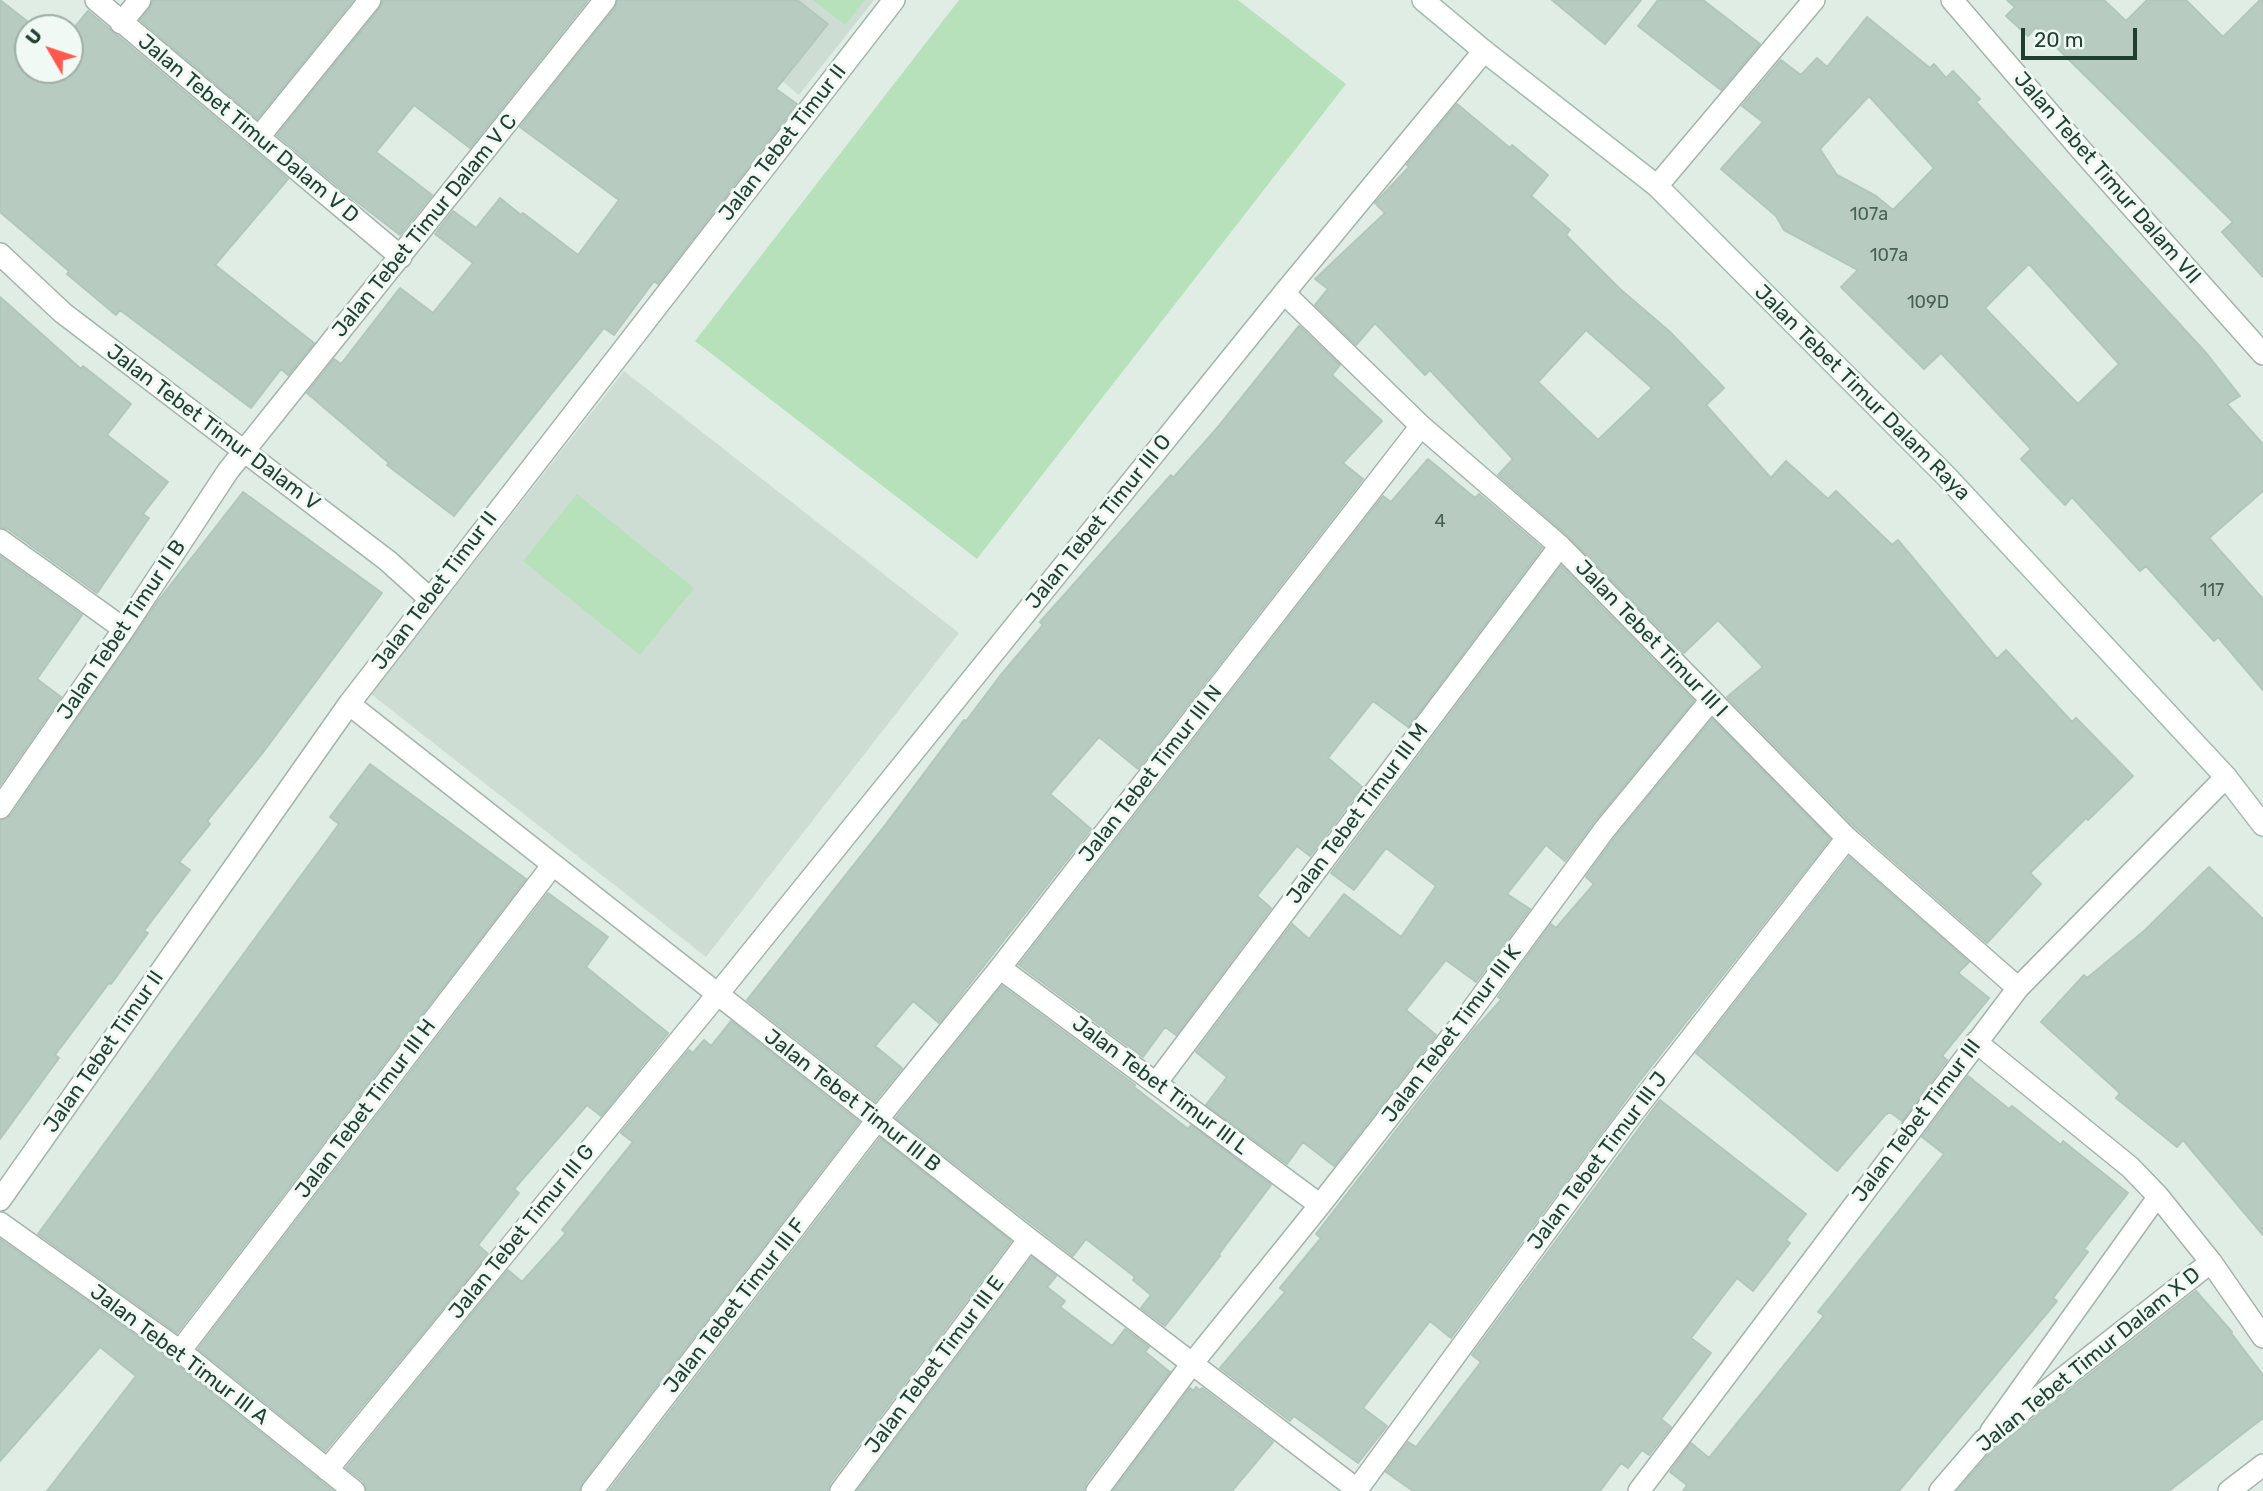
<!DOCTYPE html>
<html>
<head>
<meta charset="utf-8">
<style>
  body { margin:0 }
  #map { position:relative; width:2263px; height:1491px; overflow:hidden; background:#e0ede5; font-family:Rubik,sans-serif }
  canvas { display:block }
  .north { position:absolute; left:14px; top:14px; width:70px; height:70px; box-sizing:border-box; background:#f1f9f4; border:2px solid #9dafa6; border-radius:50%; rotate:309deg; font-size:19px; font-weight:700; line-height:28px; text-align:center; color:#1f3f31 }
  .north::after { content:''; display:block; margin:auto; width:24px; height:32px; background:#ff584c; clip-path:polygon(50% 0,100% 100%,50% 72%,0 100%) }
  .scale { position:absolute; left:2021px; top:28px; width:116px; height:32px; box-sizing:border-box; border:4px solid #1f3f31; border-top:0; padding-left:9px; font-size:21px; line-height:24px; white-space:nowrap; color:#1f3f31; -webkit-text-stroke:5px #f1f9f4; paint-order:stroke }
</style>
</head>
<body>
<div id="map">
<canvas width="2263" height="1491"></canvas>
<div class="north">U</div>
<div class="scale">20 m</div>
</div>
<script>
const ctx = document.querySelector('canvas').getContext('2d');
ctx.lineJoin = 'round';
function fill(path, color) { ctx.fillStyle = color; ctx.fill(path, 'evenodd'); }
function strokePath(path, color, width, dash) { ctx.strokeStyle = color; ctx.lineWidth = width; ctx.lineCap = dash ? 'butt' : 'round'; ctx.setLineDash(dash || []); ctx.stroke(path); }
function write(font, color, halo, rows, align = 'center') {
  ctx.font = font + ' Rubik,sans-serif'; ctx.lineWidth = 6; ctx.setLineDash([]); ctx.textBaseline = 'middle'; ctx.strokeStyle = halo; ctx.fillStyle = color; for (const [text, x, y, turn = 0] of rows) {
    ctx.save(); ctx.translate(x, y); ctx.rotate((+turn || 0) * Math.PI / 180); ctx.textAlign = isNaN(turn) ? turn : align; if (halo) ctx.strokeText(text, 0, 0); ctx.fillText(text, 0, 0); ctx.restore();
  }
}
fill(new Path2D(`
  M682,0H874L799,95Z
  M624,371L959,633L706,957L371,694Z`), '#ceddd4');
fill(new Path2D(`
  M813,0H865L845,25Z
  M959,0H1238L1346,84L977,559L695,341Z
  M577,494L694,588L640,655L523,561Z`), '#b6e1ba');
const building = new Path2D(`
  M0,0L36,28H28V70H70V33L88,11L288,179L215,265L314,343L288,375L281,369L251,408L120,310L116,315L67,274L69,271L0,212Z
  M153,0H353L257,119L140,20L150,8Z
  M383,0H588L470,148L414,105L376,152L432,195L400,235L348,195L277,135L380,8Z
  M618,0H797L828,24L776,89L797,104L658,284L654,281L614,335L604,328L454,516L387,465L389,463L307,393L334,359L341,364L400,288L433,313L473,263L435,234L453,211L476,228L500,198L521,215L523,213L578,255L619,200L520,127L615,8Z
  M1552,0H1641L1605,44Z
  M1658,0H1703L1760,44L1721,90L1638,26Z
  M2007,0H2104L2126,21L2147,0H2186L2223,37L2260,0H2263V277L2222,232L2233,222L2036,27L2028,36L2006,16L2015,7Z
  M1867,17L1930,68L1934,64L1946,78L1953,71L1980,99L1976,102L2207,354L2240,396L2227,404L2263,444V491L2209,538L2263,599V690L2218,637L2214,641L2146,566L2140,571L2072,497L2065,505L2021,459L2031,449L1941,353L1924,369L1841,287L1858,270L1784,230L1776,216L1721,169L1763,122L1742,106L1781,60L1801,75L1817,58L1827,67ZM1869,96L1934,168L1893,210L1876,196L1837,175L1820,149ZM2029,264L2119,364L2078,404L1985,308Z
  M1457,104L1510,148L1512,145L1548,175L1531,196L1570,230L1566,235L1620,289L1669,331L1724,388L1706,405L1771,478L1786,461L1828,499L1836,491L1892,545L1898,540L1997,659L2006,650L2072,722L2076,718L2133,776L2088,820L2086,818L2030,873L2041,884L1987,943L1856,828L1727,697L1763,667L1718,620L1684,653L1569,537L1498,475L1513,459L1430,370L1425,375L1375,323L1356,345L1315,305L1328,289L1315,279L1385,213L1375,203L1409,167L1407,165ZM1586,330L1652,388L1598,440L1538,382Z
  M0,297L81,369L83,366L131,404L107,435L168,482L143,514L149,518L97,593L8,529L0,527Z
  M1299,326L1340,365L1332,375L1382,421L1343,463L1363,479L1138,769L1099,737L1050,794L1091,829L939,1023L913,1001L875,1046L902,1068L875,1101L747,1000L886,824L964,720L966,721L1000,676L1043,625L1040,622L1171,475L1173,478L1218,427Z
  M1428,459L1475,498L1479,494L1542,548L1408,727L1373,701L1328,758L1362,787L1310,856L1297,846L1257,896L1271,908L1176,1035L1165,1027L1143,1057L1019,965L1383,496L1391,502Z
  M243,492L382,593L264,751L207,821L210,824L179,862L190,870L144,931L148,933L111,984L109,983L55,1055L59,1058L0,1139V821L11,815L158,601Z
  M0,556L82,615L37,679L61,697L0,785Z
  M1561,566L1694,701L1595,821L1565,861L1546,845L1507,894L1530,909L1476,982L1446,960L1406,1010L1436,1035L1334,1166L1303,1142L1287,1164L1206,1105L1227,1077L1196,1052L1292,924L1309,939L1344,894L1401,937L1436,886L1386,848L1354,890L1331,873Z
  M1712,719L1830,839L1638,1083L1451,1338L1430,1321L1363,1408L1387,1426L1358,1463L1294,1416L1290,1421L1220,1368L1285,1292L1280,1288L1321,1238L1316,1234L1473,1031L1502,999L1498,997L1551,924L1556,928L1594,884L1586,877L1615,837Z
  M370,764L526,879L177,1333L38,1234L339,824L330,817Z
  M1849,857L1969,962L1958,973L1989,998L1942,1056L1947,1060L1902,1121L1890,1112L1885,1115L1837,1171L1696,1053Z
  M2209,867L2263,919V1235L2183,1140L2177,1147L2116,1098L2120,1093L2041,1022L2084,975L2087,978L2144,931Z
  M548,893L608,937L586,967L668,1033L601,1116L587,1105L514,1189L519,1193L478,1245L488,1254L325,1451L198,1349Z
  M1002,986L1135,1085L1134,1087L1188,1129L1191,1125L1271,1185L1219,1254L1220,1256L1165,1326L1141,1308L1151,1295L1133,1280L1135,1277L1086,1239L1073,1256L896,1118Z
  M731,1021L859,1122L582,1483L579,1491H367L363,1481L346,1468L508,1270L522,1282L566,1233L562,1230L633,1142L621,1133L689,1050L693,1053L704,1040L711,1046Z
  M1968,1076L2009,1109L2012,1106L2061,1145L2063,1141L2128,1193L2084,1249L2088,1252L2053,1298L2057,1301L1899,1491H1683L1687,1485L1670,1472L1691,1443L1709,1458L1824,1316L1818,1312L1944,1154L1922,1137Z
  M1660,1100L1806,1214L1786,1240L1790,1243L1753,1291L1737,1278L1691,1338L1711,1353L1661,1419L1671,1427L1649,1455L1642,1450L1628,1468L1621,1463L1600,1491H1413L1386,1472L1408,1442L1416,1447L1481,1362L1472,1355Z
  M880,1138L1011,1241L830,1483L828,1491H609Z
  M0,1239L172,1361L333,1491H47L136,1376L100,1347L0,1461Z
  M1032,1257L1056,1276L1047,1287L1065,1301L1060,1307L1112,1346L1125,1329L1149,1347L1145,1352L1170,1372L1086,1483L1084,1491H857Z
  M2196,1291L2232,1332L2231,1333L2263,1375V1418L2169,1491H1957L1992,1451Z
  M1196,1387L1200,1390L1202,1388L1273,1442L1232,1491H1113L1190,1388L1194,1391Z`);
fill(building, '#b8cbc0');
strokePath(building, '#b2c7bb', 2);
const lane = new Path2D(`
  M1990,1431L2158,1196`);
const street = new Path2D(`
  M96,0L401,257
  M1952,0L2082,151L2263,354
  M121,23L140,0
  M259,137L370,0
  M1657,186L1814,0
  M0,254L63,313L388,561L430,599
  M1284,293L1421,426L1560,546L1847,838L2018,988
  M0,540L124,629
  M349,704L1029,1239L1359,1491
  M0,808L124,629L228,471L605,0
  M1000,968L1320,1205
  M1976,1042L2130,1167L2158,1196L2211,1262L2263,1337
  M1156,1083L1560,546
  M0,1200L349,704L894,0
  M0,1223L180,1351L354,1491
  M180,1351L552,866
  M327,1470L717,995L1284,293L1484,51
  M592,1491L877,1120L1000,968L1421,426
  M841,1491L1029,1239
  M1097,1491L1191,1365L1320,1205L1466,1018L1605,829L1711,700
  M1356,1491L1625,1123L1847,838
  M1639,1491L2018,988L2226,777
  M1940,1491L1983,1441L2211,1262
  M2229,1491L2263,1465`);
const secondary = new Path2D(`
  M1423,0L1484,51L1657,186L1947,477L2226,777L2263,825`);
strokePath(lane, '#a2b5ab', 22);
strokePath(street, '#a2b5ab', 24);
strokePath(secondary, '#a0bdae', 24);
strokePath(lane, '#fff', 19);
strokePath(street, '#fff', 21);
strokePath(secondary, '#fff', 21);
write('18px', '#456255', null, [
  ["107a",1869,215],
  ["107a",1889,256],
  ["109D",1928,303],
  ["4",1440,522],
  ["117",2212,591]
]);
write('21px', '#1f3f31', '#f1f9f4', [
  ["Jalan Tebet Timur Dalam V D",248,129,40],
  ["Jalan Tebet Timur II",783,143,-52],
  ["Jalan Tebet Timur Dalam VII",2107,178,49],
  ["Jalan Tebet Timur Dalam V C",425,226,-51],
  ["Jalan Tebet Timur Dalam Raya",1862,393,45],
  ["Jalan Tebet Timur Dalam V",213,428,37],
  ["Jalan Tebet Timur III O",1099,522,-51],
  ["Jalan Tebet Timur II",435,591,-53],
  ["Jalan Tebet Timur II B",122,630,-56],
  ["Jalan Tebet Timur III I",1651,639,46],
  ["Jalan Tebet Timur III N",1151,774,-52],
  ["Jalan Tebet Timur III M",1358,814,-53],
  ["Jalan Tebet Timur III K",1452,1034,-53],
  ["Jalan Tebet Timur II",104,1052,-55],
  ["Jalan Tebet Timur III L",1160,1086,37],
  ["Jalan Tebet Timur III B",852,1101,38],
  ["Jalan Tebet Timur III H",366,1109,-53],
  ["Jalan Tebet Timur III",1917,1121,-53],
  ["Jalan Tebet Timur III J",1598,1161,-53],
  ["Jalan Tebet Timur III G",522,1232,-51],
  ["Jalan Tebet Timur III F",735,1306,-52],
  ["Jalan Tebet Timur III A",179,1355,37],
  ["Jalan Tebet Timur Dalam X D",2089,1360,-39],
  ["Jalan Tebet Timur III E",935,1365,-53]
]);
</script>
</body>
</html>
